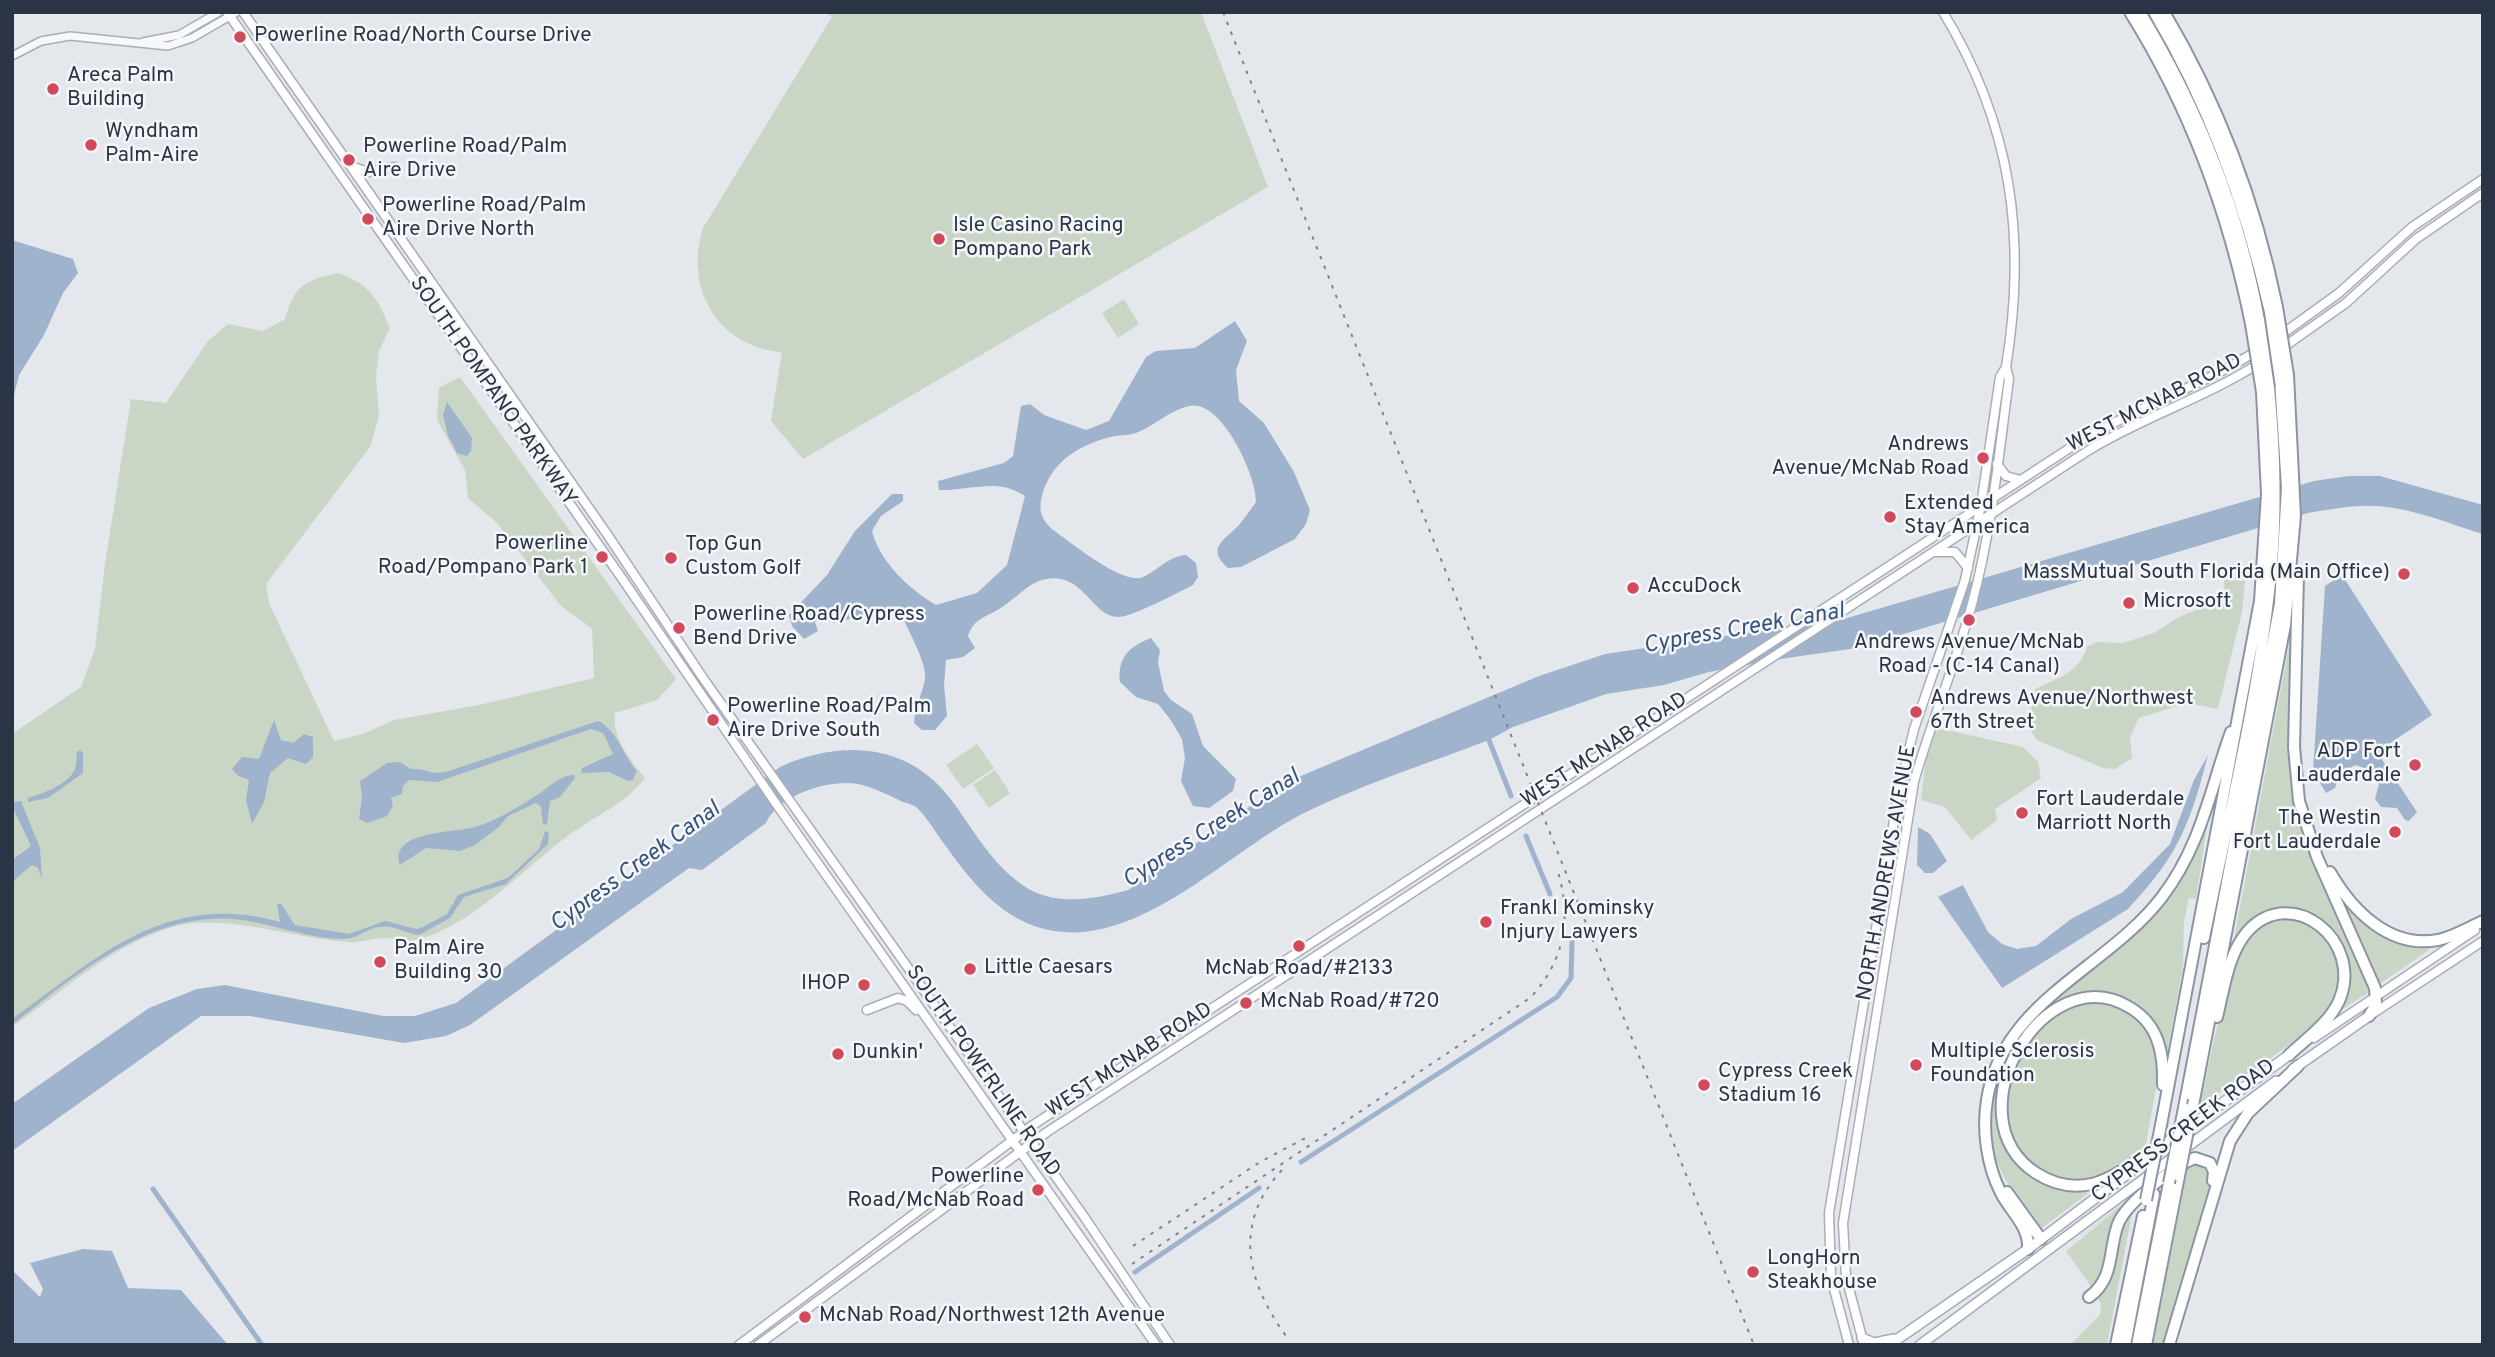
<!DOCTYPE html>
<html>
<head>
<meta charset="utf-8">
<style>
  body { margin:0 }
  #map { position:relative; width:2495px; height:1357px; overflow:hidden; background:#e4e7ec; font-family:Overpass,sans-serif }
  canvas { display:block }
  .frame { position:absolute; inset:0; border:14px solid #2b3445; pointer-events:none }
</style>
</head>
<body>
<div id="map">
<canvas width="2495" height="1357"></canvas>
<div class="frame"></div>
</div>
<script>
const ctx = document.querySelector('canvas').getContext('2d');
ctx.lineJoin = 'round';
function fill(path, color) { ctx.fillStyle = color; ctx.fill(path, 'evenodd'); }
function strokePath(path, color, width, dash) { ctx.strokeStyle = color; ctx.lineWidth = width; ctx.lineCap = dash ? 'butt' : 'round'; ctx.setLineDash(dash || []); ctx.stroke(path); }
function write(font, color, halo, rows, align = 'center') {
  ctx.font = font + ' Overpass,sans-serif'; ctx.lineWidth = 5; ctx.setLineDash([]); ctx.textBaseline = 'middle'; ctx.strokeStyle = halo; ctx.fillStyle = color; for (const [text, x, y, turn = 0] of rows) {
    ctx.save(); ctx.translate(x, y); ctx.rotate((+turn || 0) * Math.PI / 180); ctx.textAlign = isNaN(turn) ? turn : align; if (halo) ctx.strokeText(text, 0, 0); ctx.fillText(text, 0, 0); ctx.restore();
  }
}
fill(new Path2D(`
  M825,12H1201L1268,187L803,459L771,421L782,352C717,347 684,287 703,228L832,17Z
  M338,273C370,285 377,297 390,328L379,351L376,376L379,416L370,447L266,584L269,603L334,741L363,734L394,720L479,705L594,678L592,629L561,606L497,523L468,498L465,470L437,420L439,388L460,377L676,679L657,700L615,713C612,739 630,759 645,778C625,804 595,816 569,835C524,868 467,931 411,941C403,942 393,938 385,938C373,938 360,943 348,942C293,939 221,911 169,928C110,947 62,992 12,1027V734L81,687L95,649L105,564L131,399L166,403L208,341L228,324L263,331L285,319C294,286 305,280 338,273Z
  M1124,299L1139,324L1118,338L1102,313Z
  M2224,579L2245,581L2242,612L2218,709L2187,703L2139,718L2130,737L2132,758L2115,769L2103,768L2037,740L2028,726L2035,689C2058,678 2079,673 2087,647L2097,642L2123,643L2154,633L2179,617L2225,598Z
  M2292,629C2291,685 2284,745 2295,801C2307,866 2344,929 2372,990L2343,1009L2338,1007C2350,931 2348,930 2273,914L2233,945Z
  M1937,728L2023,747L2038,762L2041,778L1995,809L1997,820L1971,840L1945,807L1921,800L1927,749Z
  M977,744L994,768L963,789L946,765Z
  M995,770L1010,793L989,808L973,785Z
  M2207,826L2196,899L2189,898L2184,921L2183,967L2167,1052L2157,1030L2099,994L2084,995L2070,999L2032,1027L1999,1100L2024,1167L2087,1187V1194L2039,1230C2022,1206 2003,1182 1994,1153C1960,1038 2105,960 2171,891C2188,873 2198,848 2207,826Z
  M2332,881L2359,915L2429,944V950L2378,985Z
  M2289,917C2314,923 2332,933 2337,960C2338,967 2342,979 2340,986C2329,1030 2235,1078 2199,1108C2210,1066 2227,954 2258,927C2267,920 2278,919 2289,917Z
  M2091,1001L2131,1012L2148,1031L2157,1052L2158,1077L2145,1149L2107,1174L2070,1183L2043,1174L2014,1147L2003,1108L2016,1061L2038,1029L2060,1010Z
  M2193,1162L2207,1163L2212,1177L2166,1345H2153L2188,1165Z
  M2129,1199L2119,1208L2123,1207L2106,1267L2092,1288L2066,1251L2119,1208L2067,1246Z
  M2133,1208L2107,1345H2070L2100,1315L2101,1304L2096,1296L2109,1281L2119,1232Z`), '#c9d6c5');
fill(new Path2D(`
  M12,240L73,259L78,273L63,293L44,335L19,375L12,403Z
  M1235,321L1247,341L1236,370L1239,401L1264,423L1294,472L1310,510L1306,524L1295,539L1241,567L1228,568C1205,548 1225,540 1239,525C1245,518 1250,510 1256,502C1257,476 1221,398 1189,406C1170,410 1154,426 1136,433C1130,435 1122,435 1115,436C1081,444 1054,459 1043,492C1038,509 1040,518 1053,530C1071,542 1123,586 1143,577C1160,569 1167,557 1186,555L1196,563L1198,577L1193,585C1179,592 1132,617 1118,617C1090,616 1082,566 1039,581C1024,587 1013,601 999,609C985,618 974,618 968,636L975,648L963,657L946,660L944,685L947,716L935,730H922L914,723C915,706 922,695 925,679C928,663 904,624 898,606L834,623L820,617L815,622L818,631L804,639L792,626L789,615L827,575L855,531L892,494H903V501L881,516L872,531C880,562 909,589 936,605L977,593L1007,565L1025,496C997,477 970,491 939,490L938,481L1004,463L1013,456L1021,406L1030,404L1044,415L1086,430L1109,421L1146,357L1156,351L1195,348Z
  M447,402L472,438L471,451L467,456L457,453L448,436L443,415Z
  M2349,476H2380L2483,505V534C2447,523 2410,507 2373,506C2351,505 2329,510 2308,513L1857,648L1787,658L1709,672L1664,685L1606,694L1513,727L1489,740C1427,764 1362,784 1302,814C1228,852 1142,945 1054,931C1001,922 971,881 942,841C934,830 926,816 916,807C910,803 903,803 897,799C884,793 872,787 858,784C829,779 778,795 766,823L702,870L689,868L470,1025L446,1036L404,1043L250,1016H201L12,1151V1104L149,1008L197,989L225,985L383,1016H415L456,1003L780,767C839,740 906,742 949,797C973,828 990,863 1024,886C1054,907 1096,899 1128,890L1284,783L1539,676L1605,654L1847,618L2314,481Z
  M2342,575L2432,715L2377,752L2417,812L2409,821L2405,820L2397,808L2381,807L2375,799L2379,784L2370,770L2355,765L2339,775L2335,788L2326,793L2313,771L2325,586Z
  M1151,638L1160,650L1158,662L1164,691L1171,700L1192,714L1203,746L1236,779L1233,791L1209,808L1193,806L1181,781L1185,758L1182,739L1170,719L1158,704L1136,697L1120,682C1117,656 1131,646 1151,638Z
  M274,720L281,740L293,743L304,734L313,737V757L306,764L288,758L270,773L264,802L252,824L246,800L249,780L237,775L232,769L242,757L259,759Z
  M598,721C617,730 623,755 637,771L633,780L628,781L609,772L581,773L582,768L613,754L603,733L591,729L437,782L409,780L403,786L402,794L391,798L393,806L387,816L367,823L359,819L362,797L360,781L387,763L400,762L411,769C424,767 428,775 446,772Z
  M80,750L83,753V773L48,798L28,802V798C42,794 69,784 75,769C77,765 76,757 77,752Z
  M2208,755C2190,825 2178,856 2128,909L2002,988L1938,897L1963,885L1988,932L2002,944L2017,949L2036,946L2071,919L2123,892L2170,844L2194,780Z
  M574,775L575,778L560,797L550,801L547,824L543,825L541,807L536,803L508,816L499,827L475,845L460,851L426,848L400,865C388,831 453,833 475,827C495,821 519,807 537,795C549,788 559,775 574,775Z
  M21,801L40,848L42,879L38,868L32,865L12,882V860L31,846C27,836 12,809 12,802Z
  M1918,827L1930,834L1947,861L1933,873H1925L1917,865Z
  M545,831L549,833L548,844L506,884L464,897L450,918L419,935C405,934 395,924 378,927C366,929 357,939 344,939C306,939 270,922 233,919C148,913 74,976 12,1025V1019C98,958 165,890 280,922L277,904H281L295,925L349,934L385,921L417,929L423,927L447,914L458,895L508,878L539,849Z
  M83,1249L112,1251L128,1288L181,1290L228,1345H12V1270L40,1297L43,1289L30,1263Z`), '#9fb4cc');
strokePath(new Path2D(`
  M1489,740L1511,796
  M1526,836L1550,894
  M1301,1162L1557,997L1571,978L1572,942
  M153,1189L262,1345
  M1135,1272L1259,1188`), '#9fb4cc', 5);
const tertiary = new Path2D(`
  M143,42L179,35L219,12
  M12,56L41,41L70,36L168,46L192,38L237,12`);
const secondary = new Path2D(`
  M227,12L621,577L779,808L1156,1345
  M243,12L607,534L703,678L1085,1218L1170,1345
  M351,166L368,172L395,167
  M424,296L438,302L473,348
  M2278,337L2339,293L2412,227L2483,179
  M2281,349L2346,303L2416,239L2483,193
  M1997,464L2006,476L2020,480
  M1934,552H1955L1968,568
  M867,1010L898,998L907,1001L916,1010
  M2369,1016L2483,941
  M2314,1038L2475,930
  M739,1345L1033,1125L2082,440C2139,406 2202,386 2258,350
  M758,1345L1047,1132L2089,450C2145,416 2207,397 2261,362
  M1849,1345L1831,1278L1829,1213L1898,796L1914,729L1965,580L1981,505L2000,377L2006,367
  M1864,1345L1846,1277L1843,1223L1914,782C1931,721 1957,662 1973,600C1992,528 1999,453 2009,379L2006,367C2027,238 2012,125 1943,12`);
const primary = new Path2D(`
  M2293,1069L2369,1016
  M2185,1130L2289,1055
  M1862,1338L1874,1343L1894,1339
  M1889,1345L2028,1249L2138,1166
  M1920,1345L2276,1081`);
const motorway = new Path2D(`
  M2130,12C2190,108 2229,214 2251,324
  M2140,12C2197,106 2239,211 2259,320
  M2154,12C2210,106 2246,206 2270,312
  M2164,12C2218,103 2256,204 2277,307
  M2298,575L2294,747L2299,801L2317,857L2375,988L2376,1004L2369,1016
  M2330,872C2352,910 2389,949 2438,940C2453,937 2468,928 2483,921
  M2204,938C2228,818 2259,696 2271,573C2277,511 2275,449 2269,388
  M2217,1017C2224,989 2228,954 2247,932C2291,882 2365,941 2339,1001C2329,1023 2306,1039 2289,1055
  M2163,1085C2164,1054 2159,1024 2129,1007C2045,956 1949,1116 2036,1173C2053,1184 2073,1188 2092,1184C2117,1178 2147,1153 2171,1140
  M2194,1100L2285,625L2295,516L2288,375
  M2184,1108L2280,604L2287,488L2280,380
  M2161,1125L2260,601L2267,494L2262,392
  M2007,1192L2041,1239
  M2028,1249C2030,1227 2010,1211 2001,1193C1987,1166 1982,1130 1987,1100C2002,1001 2107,969 2162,897C2201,846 2210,790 2231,732
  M2089,1297C2115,1278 2108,1251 2118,1224C2126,1203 2174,1166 2195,1158L2210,1163L2214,1172L2213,1181
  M2116,1345L2143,1216
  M2125,1345L2154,1194
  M2137,1345L2169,1183
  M2146,1345L2179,1176
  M2169,1345L2230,1141L2248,1113L2298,1066`);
strokePath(tertiary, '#a9aeb7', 10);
strokePath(secondary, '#a9aeb7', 11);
strokePath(primary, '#a3abb8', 12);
strokePath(motorway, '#8b94a3', 14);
strokePath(tertiary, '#f7f8fa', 7);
strokePath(secondary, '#fff', 8);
strokePath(primary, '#fff', 9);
strokePath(motorway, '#fff', 10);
strokePath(new Path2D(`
  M1223,12L1754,1345
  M1282,1170C1232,1224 1247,1282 1286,1336
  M1133,1246L1260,1162L1311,1135
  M1132,1264L1530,998C1564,962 1572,919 1558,872`), '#7d8696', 2, [3.5, 7]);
const motorwayBridge = new Path2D(`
  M2277,307L2288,375
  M2270,312L2280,380
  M2259,320L2269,388
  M2251,324L2262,392
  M2179,1176L2194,1100
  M2169,1183L2184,1108
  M2146,1200L2161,1125`);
strokePath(motorwayBridge, '#8b94a3', 14, []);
strokePath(motorwayBridge, '#fff', 10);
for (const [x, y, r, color] of [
  [240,37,7,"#d1495b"],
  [53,89,7,"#d1495b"],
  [91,145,7,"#d1495b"],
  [349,160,7,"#d1495b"],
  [368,219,7,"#d1495b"],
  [939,239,7,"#d1495b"],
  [1983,458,7,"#d1495b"],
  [1890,517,7,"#d1495b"],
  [602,557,7,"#d1495b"],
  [671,558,7,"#d1495b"],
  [2404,574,7,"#d1495b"],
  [1633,588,7,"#d1495b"],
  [2129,603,7,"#d1495b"],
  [1969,620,7,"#d1495b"],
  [679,628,7,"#d1495b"],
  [1916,712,7,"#d1495b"],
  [713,720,7,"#d1495b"],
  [2415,765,7,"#d1495b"],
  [2022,813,7,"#d1495b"],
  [2395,832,7,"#d1495b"],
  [1486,922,7,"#d1495b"],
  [1299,946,7,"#d1495b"],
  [380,962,7,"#d1495b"],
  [970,969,7,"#d1495b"],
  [864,985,7,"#d1495b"],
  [1246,1003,7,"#d1495b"],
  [838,1054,7,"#d1495b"],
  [1916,1065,7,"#d1495b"],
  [1704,1085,7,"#d1495b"],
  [1038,1190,7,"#d1495b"],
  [1753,1272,7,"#d1495b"],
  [805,1317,7,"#d1495b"]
]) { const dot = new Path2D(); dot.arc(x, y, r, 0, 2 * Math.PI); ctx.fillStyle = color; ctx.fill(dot); strokePath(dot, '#f4f6f9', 2.5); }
write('21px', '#2b3445', '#f4f6f9', [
  ["Powerline Road/North Course Drive",254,37],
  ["Areca Palm",67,77],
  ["Building",67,101],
  ["Wyndham",105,133],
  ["Palm-Aire",105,157],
  ["Powerline Road/Palm",363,148],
  ["Aire Drive",363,172],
  ["Powerline Road/Palm",382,207],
  ["Aire Drive North",382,231],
  ["Isle Casino Racing",953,227],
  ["Pompano Park",953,251],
  ["Andrews",1969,446,"right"],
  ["Avenue/McNab Road",1969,470,"right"],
  ["Extended",1904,505],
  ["Stay America",1904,529],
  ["Powerline",588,545,"right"],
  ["Road/Pompano Park 1",588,569,"right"],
  ["Top Gun",685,546],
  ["Custom Golf",685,570],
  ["MassMutual South Florida (Main Office)",2390,574,"right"],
  ["AccuDock",1647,588],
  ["Microsoft",2143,603],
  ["Powerline Road/Cypress",693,616],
  ["Bend Drive",693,640],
  ["Andrews Avenue/McNab",1969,644,"center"],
  ["Road - (C-14 Canal)",1969,668,"center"],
  ["Andrews Avenue/Northwest",1930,700],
  ["67th Street",1930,724],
  ["Powerline Road/Palm",727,708],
  ["Aire Drive South",727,732],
  ["ADP Fort",2401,753,"right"],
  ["Lauderdale",2401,777,"right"],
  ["Fort Lauderdale",2036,801],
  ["Marriott North",2036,825],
  ["The Westin",2381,820,"right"],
  ["Fort Lauderdale",2381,844,"right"],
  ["Frankl Kominsky",1500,910],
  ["Injury Lawyers",1500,934],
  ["Palm Aire",394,950],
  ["Building 30",394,974],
  ["Little Caesars",984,969],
  ["McNab Road/#2133",1299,970,"center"],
  ["IHOP",850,985,"right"],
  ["McNab Road/#720",1260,1003],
  ["Multiple Sclerosis",1930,1053],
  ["Foundation",1930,1077],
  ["Dunkin'",852,1054],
  ["Cypress Creek",1718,1073],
  ["Stadium 16",1718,1097],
  ["Powerline",1024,1178,"right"],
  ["Road/McNab Road",1024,1202,"right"],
  ["LongHorn",1767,1260],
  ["Steakhouse",1767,1284],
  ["McNab Road/Northwest 12th Avenue",819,1317]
], 'left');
write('21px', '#2b3445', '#f4f6f9', [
  ["SOUTH POMPANO PARKWAY",492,392,55],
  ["WEST MCNAB ROAD",2155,404,-27],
  ["WEST MCNAB ROAD",1605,751,-33],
  ["NORTH ANDREWS AVENUE",1888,873,-80],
  ["WEST MCNAB ROAD",1130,1061,-33],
  ["SOUTH POWERLINE ROAD",982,1072,55],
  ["CYPRESS CREEK ROAD",2184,1132,-37]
]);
write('italic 23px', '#34527a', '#f4f6f9', [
  ["Cypress Creek Canal",1744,630,-10],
  ["Cypress Creek Canal",1212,830,-32],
  ["Cypress Creek Canal",636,868,-36]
]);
</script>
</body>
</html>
